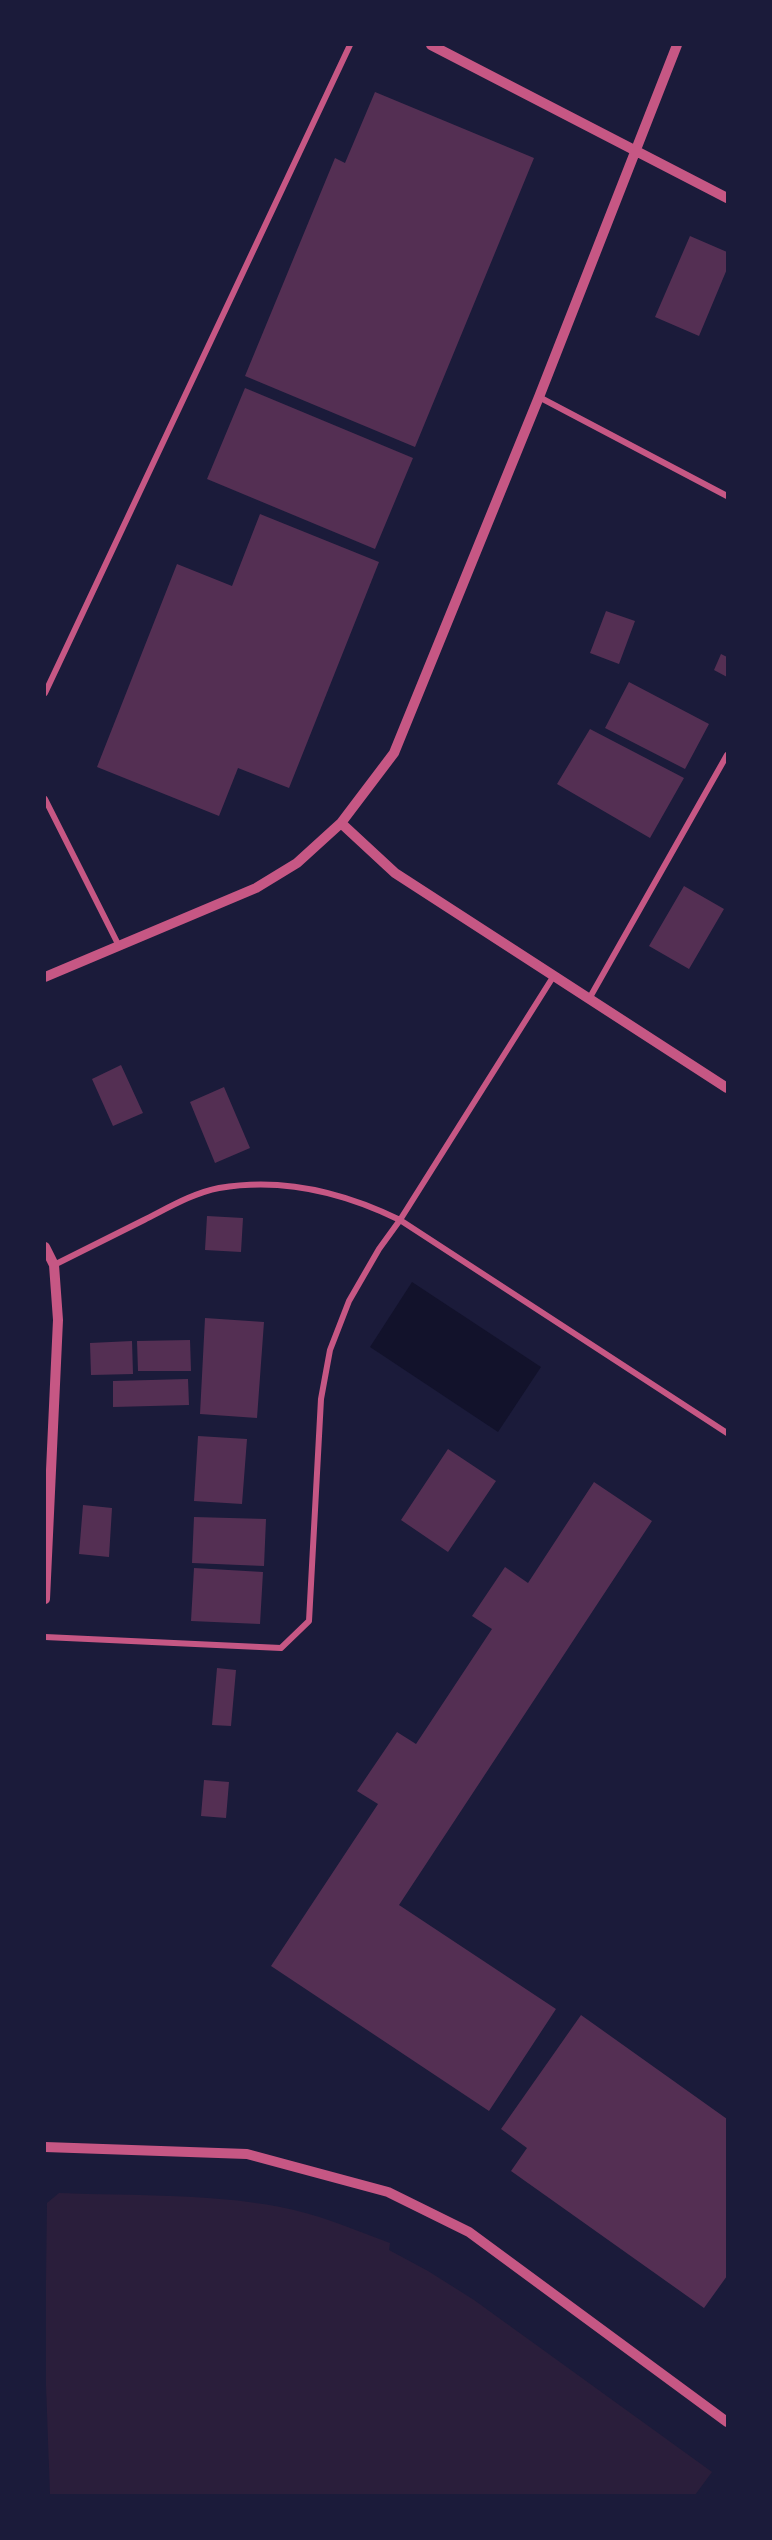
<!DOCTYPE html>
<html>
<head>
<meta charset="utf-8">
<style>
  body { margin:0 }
  #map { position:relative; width:772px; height:2540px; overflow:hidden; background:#1b1b3a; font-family:Jost,sans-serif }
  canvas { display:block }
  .frame { position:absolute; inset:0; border:46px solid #1b1b3a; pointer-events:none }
</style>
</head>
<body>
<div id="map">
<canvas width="772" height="2540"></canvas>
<div class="frame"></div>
</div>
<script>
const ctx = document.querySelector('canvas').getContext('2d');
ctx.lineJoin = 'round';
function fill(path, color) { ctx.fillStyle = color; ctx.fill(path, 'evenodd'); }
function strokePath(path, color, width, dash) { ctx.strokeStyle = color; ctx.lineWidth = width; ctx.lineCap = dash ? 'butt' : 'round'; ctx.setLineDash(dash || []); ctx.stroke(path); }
fill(new Path2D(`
  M59,2193C133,2196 223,2193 294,2210C327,2218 358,2231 390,2243L389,2250L428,2271L474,2300L712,2472L695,2495H50L45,2358L47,2203Z`), '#2a1e3b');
fill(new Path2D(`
  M412,1282L541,1367L498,1432L370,1347Z`), '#12122b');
fill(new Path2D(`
  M375,92L534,158L415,447L245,376L335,158L345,163Z
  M690,236L727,252V269L699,336L655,317Z
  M245,388L413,458L375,549L207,479Z
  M260,514L379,562L289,788L238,768L219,816L97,767L177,564L232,586Z
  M606,611L635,621L619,664L590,653Z
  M721,654L727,657V677L714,670Z
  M629,682L709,724L685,769L605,728Z
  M590,729L684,778L650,838L557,784Z
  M684,886L724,909L689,969L649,946Z
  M121,1065L143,1113L113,1126L92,1079Z
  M224,1087L250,1148L215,1163L190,1102Z
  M207,1216L243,1218L241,1252L205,1250Z
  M205,1318L264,1322L257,1418L200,1414Z
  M190,1340L191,1371H138L137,1341Z
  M132,1341L133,1374L91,1375L90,1343Z
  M188,1379L189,1405L113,1407V1381Z
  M198,1436L247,1439L242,1504L194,1501Z
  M448,1449L496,1481L448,1552L401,1520Z
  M594,1482L652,1521L399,1905L556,2009L489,2111L271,1966L378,1804L357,1791L397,1732L416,1744L492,1629L472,1616L505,1567L528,1583Z
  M83,1505L112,1508L109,1557L79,1554Z
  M194,1517L266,1519L264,1566L192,1563Z
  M194,1568L263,1572L260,1624L191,1621Z
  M217,1668L236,1670L231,1726L212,1725Z
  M204,1780L229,1782L226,1818L201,1816Z
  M581,2015L727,2119V2276L704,2308L511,2171L527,2148L501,2129Z`), '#542f53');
strokePath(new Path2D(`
  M539,397L727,496
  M45,693L350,45
  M45,799L119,946
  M589,999L727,755
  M54,1265C84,1250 114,1235 144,1220C168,1208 193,1193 219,1188C283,1177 343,1192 400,1220L727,1433
  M45,1637L281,1648L309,1621L321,1399L330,1350L349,1301L379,1249L400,1220L553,977`), '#c65784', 6);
strokePath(new Path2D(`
  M431,45L727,198
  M341,823L395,873L727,1088
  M45,977L256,888L297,863L341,823L394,753L539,397L677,45
  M45,1247L54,1265L58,1320L45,1599
  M45,2147L247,2154L388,2192L469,2232L727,2422`), '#c65784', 10);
</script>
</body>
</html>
